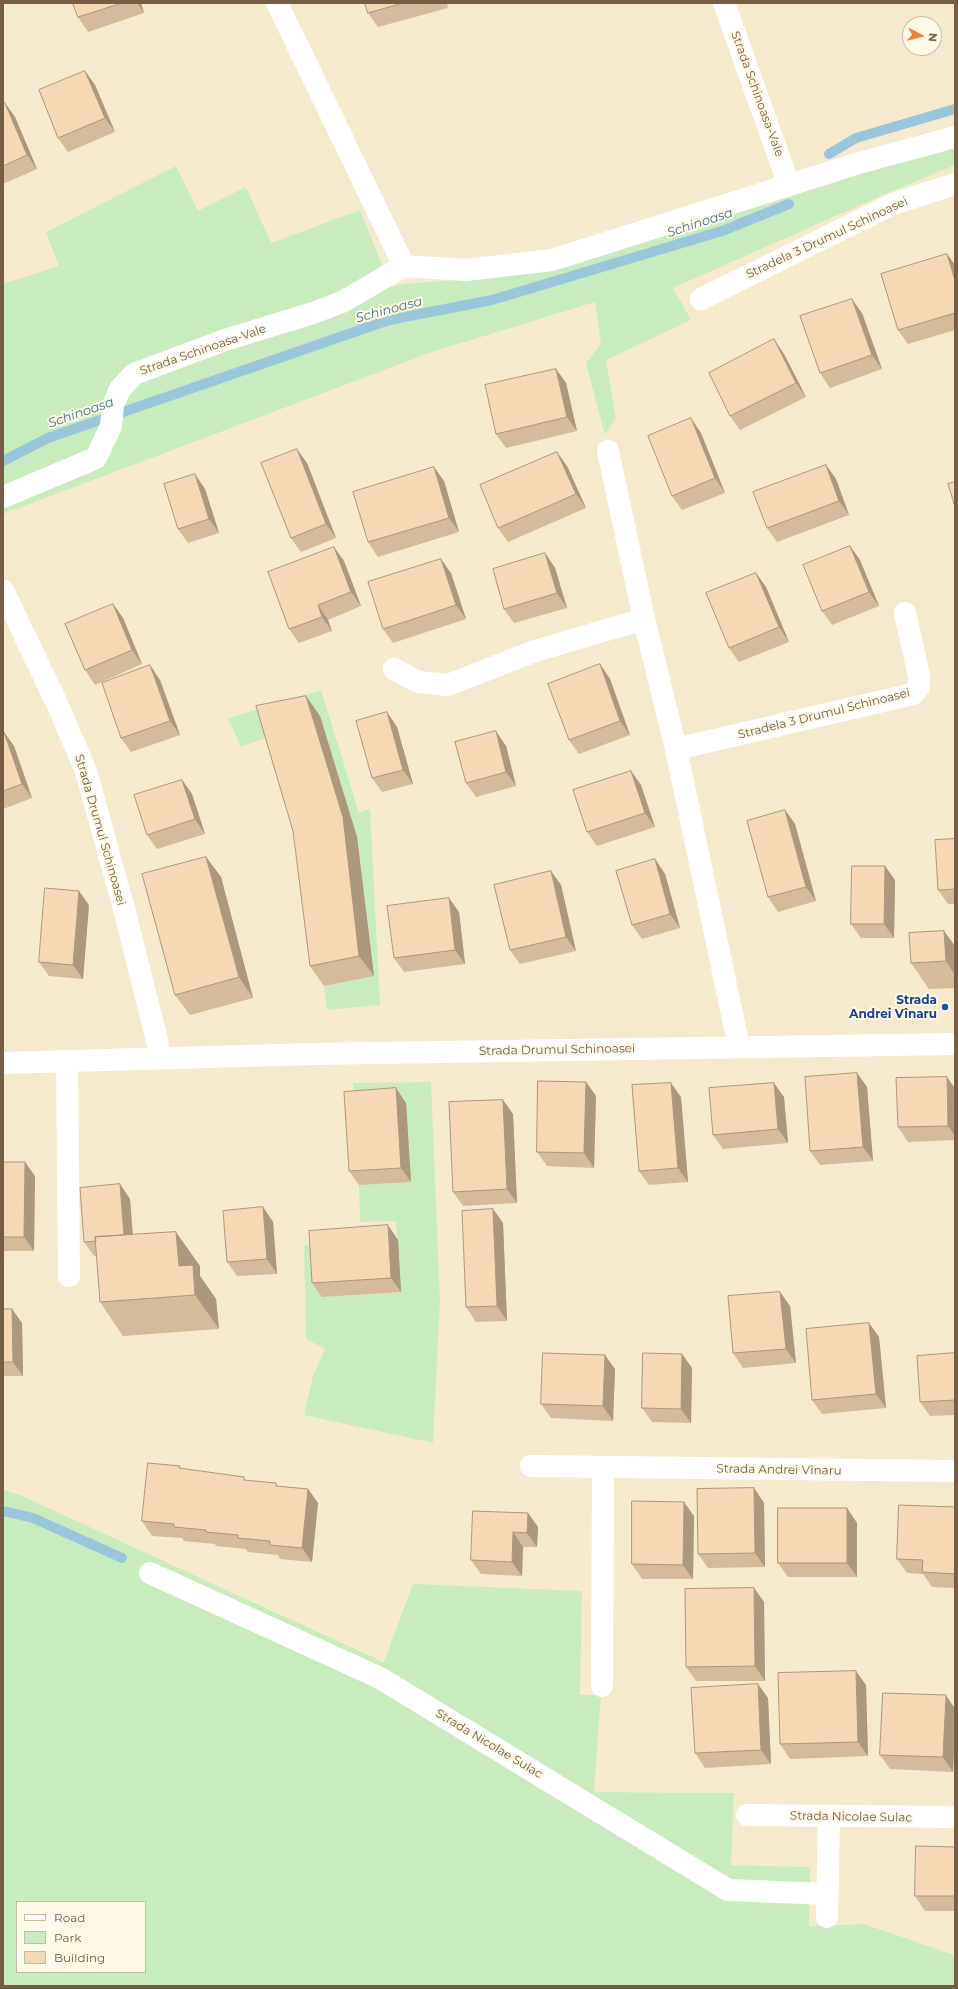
<!DOCTYPE html>
<html>
<head>
<meta charset="utf-8">
<style>
  body { margin:0 }
  #map { position:relative; width:958px; height:1989px; overflow:hidden; background:#fef7e0; font-family:Montserrat,sans-serif }
  canvas { display:block }
  .frame { position:absolute; inset:0; border:4px solid #765e46; pointer-events:none }
  .legend { position:absolute; left:16px; top:1901px; width:130px; height:72px; box-sizing:border-box; background:#fff9e7; border:1px solid #c8bba7; margin:0; padding:5px 7px; list-style:none; font-size:12px; color:#765e46 }
  .legend li { display:flex; align-items:center; gap:8px; height:20px }
  .legend b { width:20px; border:1px solid #c8bba7 }
  .north { position:absolute; left:902px; top:16px; width:40px; height:40px; box-sizing:border-box; background:#fff9e7; border:1px solid #c8bba7; border-radius:50%; rotate:97deg; font-size:11px; font-weight:700; line-height:16px; text-align:center; color:#765e46 }
  .north::after { content:''; display:block; margin:auto; width:14px; height:18px; background:#f1803c; clip-path:polygon(50% 0,100% 100%,50% 72%,0 100%) }
</style>
</head>
<body>
<div id="map">
<canvas width="958" height="1989"></canvas>
<div class="frame"></div>
<ul class="legend">
<li><b style="height:5px;background:#fff"></b>Road</li>
<li><b style="height:11px;background:#c9ecbe"></b>Park</li>
<li><b style="height:11px;background:#f5d9b5"></b>Building</li>
</ul>
<div class="north">N</div>
</div>
<script>
const ctx = document.querySelector('canvas').getContext('2d');
ctx.lineJoin = 'round';
function fill(path, color) { ctx.fillStyle = color; ctx.fill(path, 'evenodd'); }
function strokePath(path, color, width, dash) { ctx.strokeStyle = color; ctx.lineWidth = width; ctx.lineCap = dash ? 'butt' : 'round'; ctx.setLineDash(dash || []); ctx.stroke(path); }
function write(font, color, halo, rows, align = 'center') {
  ctx.font = font + ' Montserrat,sans-serif'; ctx.lineWidth = 4; ctx.setLineDash([]); ctx.textBaseline = 'middle'; ctx.strokeStyle = halo; ctx.fillStyle = color; for (const [text, x, y, turn = 0] of rows) {
    ctx.save(); ctx.translate(x, y); ctx.rotate((+turn || 0) * Math.PI / 180); ctx.textAlign = isNaN(turn) ? turn : align; if (halo) ctx.strokeText(text, 0, 0); ctx.fillText(text, 0, 0); ctx.restore();
  }
}
fill(new Path2D(`
  M3,3H955V1955L864,1924L809,1927L810,1867L730,1865L734,1793L594,1792L385,1662L18,1494L3,1490ZM910,24H934V48H910Z`), '#f6eace');
fill(new Path2D(`
  M955,146V165L876,198L673,288L691,320L606,360L616,418L605,435L586,363L601,344L595,302L432,352L3,514V284L59,266L46,232L176,166L198,211L246,187L271,243L360,210L391,287L405,284L508,276Z
  M321,690L359,813L370,809L380,1005L327,1010L324,986L374,976L357,837L273,735L241,747L228,718Z
  M431,1082L440,1300L433,1443L304,1415L313,1376L325,1349L306,1339L304,1246L319,1245L323,1297L401,1292L396,1221L360,1222L359,1185L411,1182L354,1106L353,1083Z
  M3,1490L18,1494L384,1662L413,1584L582,1591L580,1695H601L594,1792L734,1793L731,1865L810,1867L809,1926L864,1924L955,1955V1986H3ZM17,1902H145V1972H17Z`), '#c9ecbe');
strokePath(new Path2D(`
  M829,154L856,138L955,109
  M3,461L48,438L389,320L492,300L722,231L789,204
  M3,1511L33,1518L122,1558`), '#99c6db', 10);
strokePath(new Path2D(`
  M277,3L404,266
  M724,3L789,185
  M701,299L893,204L955,184
  M608,451L644,619L676,749L739,1047
  M3,497L96,458L111,426L113,405L120,389L134,374L225,340L313,313L342,302L404,266L466,270L552,260L859,163L955,137
  M3,590L59,708L86,771L124,909L156,1036L160,1057
  M394,669L418,682L448,685L535,651L644,619
  M676,749L913,694L919,687V676L905,613
  M67,1061L69,1276
  M3,1063L312,1054L955,1044
  M531,1466L955,1471
  M150,1573L380,1678L728,1890L827,1894
  M602,1686L603,1468
  M747,1815L955,1817
  M827,1917L829,1817`), '#fff', 22);
fill(new Path2D(`
  M73,3H141L144,13L88,32L78,17Z
  M365,3H447L448,8L378,27L368,13Z
  M85,71L95,85L115,132L68,152L58,138Z
  M5,103L15,117L37,169L3,184V104Z
  M947,254L955,265V330L908,344L898,330Z
  M862,313L882,369L830,388L820,373Z
  M784,354L806,397L740,430L730,416Z
  M556,369L566,383L577,431L506,448L496,434Z
  M701,433L725,493L682,510L672,496Z
  M307,463L336,538L301,552L291,538Z
  M826,465L836,479L849,515L777,542L767,528Z
  M567,466L586,508L508,542L498,528Z
  M444,481L459,532L378,557L368,542Z
  M205,489L219,533L188,543L178,529Z
  M850,546L860,560L879,606L832,625L822,611Z
  M545,553L555,568L567,608L514,623L504,609Z
  M344,561L361,606L328,620L332,631L299,643L289,629Z
  M451,573L466,619L393,643L383,629Z
  M756,573L766,587L789,642L739,662L729,648Z
  M113,604L123,618L142,664L95,685L85,670Z
  M600,664L610,679L630,735L579,754L569,740Z
  M150,665L160,680L180,735L131,752L121,738Z
  M320,716L357,837L374,976L324,986L310,966Z
  M397,727L413,784L382,792L372,778Z
  M3,732L14,746L32,798L3,809Z
  M506,746L516,786L476,797L466,783Z
  M631,771L641,785L655,827L597,846L587,832Z
  M182,780L192,794L205,834L157,849L147,835Z
  M785,810L795,824L816,901L778,912L768,897Z
  M955,839V904H948L938,890Z
  M206,857L221,877L253,998L190,1015L175,995Z
  M655,859L665,874L680,928L642,939L632,925Z
  M895,880L894,938H861L851,924Z
  M561,885L576,951L520,964L510,950Z
  M89,905L83,979L49,976L39,962Z
  M459,912L465,964L404,972L394,958Z
  M944,931L955,946V988L929,989L911,963Z
  M857,1073L867,1087L873,1161L820,1165L810,1151Z
  M947,1077L955,1089V1140L908,1142L898,1127Z
  M586,1082L596,1096L594,1168L547,1166L537,1152Z
  M681,1097L688,1182L649,1185L639,1171Z
  M784,1097L788,1143L723,1149L713,1135Z
  M503,1100L513,1114L517,1203L463,1206L453,1192Z
  M406,1103L411,1182L359,1185L349,1171Z
  M3,1162L35,1176L34,1251H3Z
  M120,1184L130,1199L133,1235L200,1266V1276L216,1299L219,1329L123,1336L100,1302L97,1256H94L84,1242Z
  M263,1207L273,1222L277,1274L237,1276L227,1262Z
  M493,1209L503,1223L507,1321L476,1322L466,1307Z
  M398,1240L401,1292L322,1297L312,1283Z
  M780,1292L790,1306L796,1363L743,1368L733,1353Z
  M3,1309H12L22,1323L23,1376H3Z
  M869,1323L879,1337L886,1408L822,1414L812,1400Z
  M955,1353V1415L930,1416L920,1402Z
  M682,1354L692,1368L691,1423L652,1422L642,1408Z
  M615,1369L613,1421L551,1418L541,1404Z
  M181,1468L278,1486L308,1489L318,1503L312,1562L280,1559L278,1555L248,1552L246,1549L216,1546L215,1544L184,1541L182,1538L152,1536L142,1521Z
  M754,1488L764,1503L765,1567L708,1568L698,1554Z
  M955,1507V1588L932,1587L923,1574L907,1573L897,1559Z
  M847,1508L857,1523V1577H788L778,1563Z
  M528,1513L538,1527L537,1547H523L522,1576L481,1574L471,1560Z
  M694,1516L693,1579H642L632,1564Z
  M754,1588L764,1602L765,1681H696L686,1667Z
  M866,1685L868,1756L790,1759L780,1744Z
  M768,1698L771,1764L705,1768L695,1753Z
  M955,1709L953,1772L890,1769L880,1755Z
  M955,1847V1911H925L915,1896Z`), '#d3bb9c');
fill(new Path2D(`
  M137,3H141L144,13Z
  M85,71L95,85L115,132L105,118Z
  M5,103L15,117L37,169L27,155Z
  M947,254L955,265V280Z
  M852,299L862,313L882,369L872,355Z
  M774,339L784,354L806,397L796,383Z
  M556,369L566,383L577,431L567,417Z
  M691,418L701,433L725,493L715,478Z
  M297,449L307,463L336,538L326,524Z
  M557,452L567,466L586,508L576,494Z
  M826,465L836,479L849,515L839,501Z
  M434,467L444,481L459,532L449,518Z
  M195,474L205,489L219,533L209,519Z
  M850,546L860,560L879,606L869,592Z
  M334,547L344,561L361,606L351,592Z
  M545,553L555,568L567,608L557,593Z
  M441,559L451,573L466,619L456,605Z
  M756,573L766,587L789,642L779,627Z
  M113,604L123,618L142,664L132,650Z
  M318,605L328,620L332,631L322,617Z
  M600,664L610,679L630,735L620,721Z
  M150,665L160,680L180,735L170,721Z
  M306,696L320,716L357,837L374,976L359,956Z
  M387,712L397,727L413,784L403,770Z
  M496,731L506,746L516,786L506,772Z
  M4,732L14,746L32,798L22,784Z
  M631,771L641,785L655,827L645,813Z
  M182,780L192,794L205,834L195,819Z
  M785,810L795,824L816,901L806,887Z
  M206,857L221,877L253,998L239,977Z
  M655,859L665,874L680,928L670,914Z
  M885,866L895,880L894,938L884,924Z
  M551,871L561,885L576,951L566,937Z
  M79,891L89,905L83,979L73,965Z
  M449,898L459,912L465,964L455,950Z
  M944,931L955,946V975L946,961Z
  M857,1073L867,1087L873,1161L863,1147Z
  M947,1077L955,1089V1136L948,1126Z
  M586,1082L596,1096L594,1168L584,1153Z
  M671,1083L681,1097L688,1182L678,1168Z
  M774,1083L784,1097L788,1143L778,1129Z
  M396,1088L406,1103L411,1182L401,1168Z
  M503,1100L513,1114L517,1203L507,1189Z
  M25,1162L35,1176L34,1251L24,1237Z
  M120,1184L130,1199L134,1253L124,1239Z
  M263,1207L273,1222L277,1274L267,1259Z
  M493,1209L503,1223L507,1321L497,1306Z
  M388,1225L398,1240L401,1292L391,1278Z
  M176,1232L200,1266V1276L216,1299L219,1329L195,1295L179,1266Z
  M780,1292L790,1306L796,1363L786,1349Z
  M12,1309L22,1323L23,1376L13,1362Z
  M869,1323L879,1337L886,1408L876,1394Z
  M682,1354L692,1368L691,1423L681,1409Z
  M605,1355L615,1369L613,1421L603,1406Z
  M754,1488L764,1503L765,1567L755,1553Z
  M308,1489L318,1503L312,1562L302,1548Z
  M684,1502L694,1516L693,1579L683,1565Z
  M847,1508L857,1523V1577L847,1563Z
  M528,1513L538,1527L537,1547L527,1533Z
  M513,1532L523,1547L522,1576L512,1562Z
  M754,1588L764,1602L765,1681L755,1666Z
  M856,1671L866,1685L868,1756L858,1742Z
  M758,1684L768,1698L771,1764L761,1750Z
  M946,1695L955,1709V1727L953,1772L943,1757Z`), '#ac987f');
const building = new Path2D(`
  M73,3H122L78,17Z
  M365,3H403L368,13Z
  M85,71L105,118L58,138L39,90Z
  M5,103L27,155L3,166V104Z
  M947,254L955,280V313L898,330L881,274Z
  M852,299L872,355L820,373L800,316Z
  M774,339L796,383L730,416L709,373Z
  M556,369L567,417L496,434L485,385Z
  M691,418L715,478L672,496L648,436Z
  M297,449L326,524L291,538L261,463Z
  M557,452L576,494L498,528L480,485Z
  M826,465L839,501L767,528L753,492Z
  M434,467L449,518L368,542L353,492Z
  M195,474L209,519L178,529L164,484Z
  M955,482V507L948,484Z
  M850,546L869,592L822,611L803,565Z
  M334,547L351,592L318,605L322,617L289,629L268,572Z
  M545,553L557,593L504,609L493,569Z
  M441,559L456,605L383,629L368,582Z
  M756,573L779,627L729,648L706,593Z
  M113,604L132,650L85,670L65,624Z
  M600,664L620,721L569,740L548,684Z
  M150,665L170,721L121,738L102,683Z
  M306,696L343,817L359,956L310,966L293,831L256,706Z
  M387,712L403,770L372,778L356,721Z
  M496,731L506,772L466,783L455,742Z
  M3,732H4L22,784L3,791Z
  M631,771L645,813L587,832L573,790Z
  M182,780L195,819L147,835L134,795Z
  M785,810L806,887L768,897L747,821Z
  M955,839V889L938,890L935,840Z
  M206,857L239,977L175,995L142,874Z
  M655,859L670,914L632,925L616,871Z
  M852,866H885L884,924H851Z
  M551,871L566,937L510,950L494,885Z
  M45,888L79,891L73,965L39,962Z
  M449,898L455,950L394,958L387,906Z
  M944,931L946,961L911,963L909,933Z
  M857,1073L863,1147L810,1151L805,1077Z
  M947,1077L948,1126L898,1127L896,1078Z
  M538,1081L586,1082L584,1153L537,1152Z
  M671,1083L678,1168L639,1171L632,1085Z
  M774,1083L778,1129L713,1135L709,1088Z
  M396,1088L401,1168L349,1171L344,1092Z
  M503,1100L507,1189L453,1192L449,1102Z
  M3,1162H25L24,1237H3Z
  M120,1184L124,1235L95,1237L96,1241L84,1242L80,1188Z
  M263,1207L267,1259L227,1262L223,1211Z
  M493,1209L497,1306L466,1307L462,1211Z
  M388,1225L391,1278L312,1283L309,1231Z
  M176,1232L179,1266L193,1265L195,1295L100,1302L95,1237Z
  M780,1292L786,1349L733,1353L728,1296Z
  M3,1309H12L13,1362H3Z
  M869,1323L876,1394L812,1400L806,1329Z
  M543,1353L605,1355L603,1406L541,1404Z
  M643,1353L682,1354L681,1409L642,1408Z
  M955,1353V1400L920,1402L917,1356Z
  M148,1463L180,1466L179,1468L244,1477V1480L276,1483V1486L308,1489L302,1548L270,1545V1541L238,1538V1535L206,1532V1530L174,1527V1524L142,1521Z
  M754,1488L755,1553L698,1554L697,1489Z
  M632,1501L684,1502L683,1565L632,1564Z
  M899,1505L955,1507V1574L922,1572L923,1560L897,1559Z
  M778,1508H847V1563H778Z
  M473,1511L528,1513L527,1533L513,1532L512,1562L471,1560Z
  M754,1588L755,1666L686,1667L685,1589Z
  M856,1671L858,1742L780,1744L778,1673Z
  M758,1684L761,1750L695,1753L691,1688Z
  M883,1693L946,1695L943,1757L880,1755Z
  M916,1846L955,1847V1896H915Z`);
fill(building, '#f5d9b5');
strokePath(building, '#ac987f', 1);
for (const [x, y, r, color] of [
  [945,1007,4,"#1a4fb4"]
]) { const dot = new Path2D(); dot.arc(x, y, r, 0, 2 * Math.PI); ctx.fillStyle = color; ctx.fill(dot); strokePath(dot, '#fff9e7', 1.5); }
write('12px', '#765e46', '#fff9e7', [
  ["Strada Schinoasa-Vale",757,94,70],
  ["Stradela 3 Drumul Schinoasei",827,238,-25],
  ["Strada Schinoasa-Vale",203,350,-19],
  ["Stradela 3 Drumul Schinoasei",824,714,-14],
  ["Strada Drumul Schinoasei",100,830,74],
  ["Strada Drumul Schinoasei",557,1050,-1],
  ["Strada Andrei Vînaru",779,1470,1],
  ["Strada Nicolae Sulac",489,1744,31],
  ["Strada Nicolae Sulac",851,1817,1]
]);
write('bold 12px', '#164399', '#fff9e7', [
  ["Strada",937,1000],
  ["Andrei Vînaru",937,1014]
], 'right');
write('italic 13px', '#417893', '#fff9e7', [
  ["Schinoasa",700,223,-18],
  ["Schinoasa",389,310,-15],
  ["Schinoasa",81,413,-19]
]);
</script>
</body>
</html>
